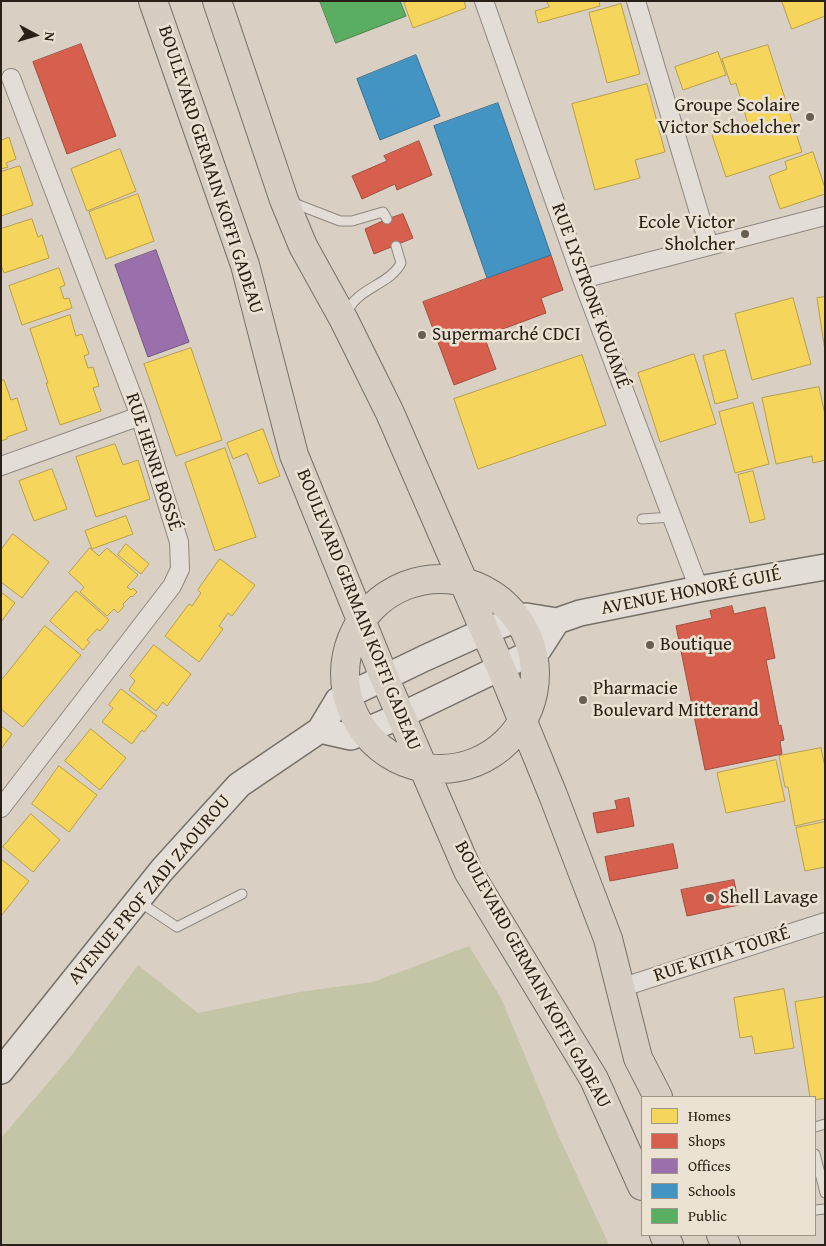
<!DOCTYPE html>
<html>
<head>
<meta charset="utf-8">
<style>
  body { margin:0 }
  #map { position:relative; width:826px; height:1246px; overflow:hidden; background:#d9d0c3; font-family:"Gentium Book Plus",serif }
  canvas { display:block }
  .frame { position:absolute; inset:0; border:2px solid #292118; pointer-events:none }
  .legend { position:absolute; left:641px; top:1096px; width:175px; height:140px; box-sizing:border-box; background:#ece2d3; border:1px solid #9e9588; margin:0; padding:6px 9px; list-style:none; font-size:15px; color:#292118 }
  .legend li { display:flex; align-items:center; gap:10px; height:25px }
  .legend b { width:25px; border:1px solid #9e9588 }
  .north { position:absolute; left:10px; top:10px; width:50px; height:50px; -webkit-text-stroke:4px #ece2d3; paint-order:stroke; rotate:96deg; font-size:14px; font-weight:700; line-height:20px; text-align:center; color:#292118 }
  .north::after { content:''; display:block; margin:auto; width:18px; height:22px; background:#292118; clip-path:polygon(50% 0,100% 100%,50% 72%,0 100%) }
</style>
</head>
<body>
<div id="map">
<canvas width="826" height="1246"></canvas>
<div class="frame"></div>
<ul class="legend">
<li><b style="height:14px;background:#f6d55c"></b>Homes</li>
<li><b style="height:14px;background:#d6604d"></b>Shops</li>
<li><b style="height:14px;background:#9970ab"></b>Offices</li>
<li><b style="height:14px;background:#4393c3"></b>Schools</li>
<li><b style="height:14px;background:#5aae61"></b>Public</li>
</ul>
<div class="north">N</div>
</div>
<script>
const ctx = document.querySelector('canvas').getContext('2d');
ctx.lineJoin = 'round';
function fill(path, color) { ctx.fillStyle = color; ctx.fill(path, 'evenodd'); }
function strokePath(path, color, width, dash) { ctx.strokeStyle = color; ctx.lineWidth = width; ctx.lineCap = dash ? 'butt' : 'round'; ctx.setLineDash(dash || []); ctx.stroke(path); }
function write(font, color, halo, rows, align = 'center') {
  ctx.font = font + ' "Gentium Book Plus",serif'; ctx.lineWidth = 5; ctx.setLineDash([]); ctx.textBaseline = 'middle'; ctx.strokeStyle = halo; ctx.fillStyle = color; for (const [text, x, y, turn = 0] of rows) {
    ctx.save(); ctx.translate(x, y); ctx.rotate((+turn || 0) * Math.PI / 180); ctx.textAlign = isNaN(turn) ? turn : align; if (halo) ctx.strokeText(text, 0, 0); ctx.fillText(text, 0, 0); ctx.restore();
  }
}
fill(new Path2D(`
  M469,946L501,998L555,1128L609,1245H1V1138L71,1056L138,965L198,1013L299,992L373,982Z`), '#c4c4a7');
const homes = new Path2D(`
  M408,1H464L466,8L413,28L404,3Z
  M547,1H599L600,6L538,23L535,11L549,7Z
  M782,1H825V16L792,29Z
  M621,4L640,74L607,83L589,13Z
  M768,45L802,152L726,177L712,135L748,124L736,83L731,85L722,59Z
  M718,52L726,75L683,90L675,67Z
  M647,84L665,152L635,160L640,178L595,190L572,104Z
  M1,137L2,140L9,137L16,159L6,163L8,167L1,169Z
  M120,149L136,191L87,211L71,169Z
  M813,152L825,188V194L780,209L769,176L787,169L785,162Z
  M20,166L33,205L1,216V172Z
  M138,194L154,241L106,259L89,212Z
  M32,219L38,237L42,235L49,258L4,273L1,265V229Z
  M59,268L65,285L60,287L64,299L69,298L72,308L22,325L9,286Z
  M825,297V351L817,298Z
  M793,298L811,364L752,380L735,314Z
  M70,315L76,336L82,334L89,354L84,356L88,368L93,367L99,386L93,388L101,411L60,425L46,383H48L30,329Z
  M191,348L222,440L176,456L144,364Z
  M725,350L738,398L715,404L703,356Z
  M694,354L716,424L660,442L638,373Z
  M582,355L606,425L478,469L454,399Z
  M4,380L11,400L17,398L27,430L7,437V439L1,441V381Z
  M819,387L825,415V460L813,463L812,456L776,464L762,398Z
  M753,403L769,464L735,473L719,412Z
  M263,429L280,476L259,484L247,453L233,459L227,443Z
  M115,444L123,465L138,460L150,499L96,517L76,457Z
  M225,448L256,537L215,551L185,463Z
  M52,469L67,509L34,521L19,481Z
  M753,471L765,519L750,523L738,475Z
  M126,516L133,534L92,549L85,531Z
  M13,534L49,562L22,598L1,582V550Z
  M126,544L149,564L141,574L118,555Z
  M90,548L99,556L107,548L138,575L127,587L131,590L133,588L137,592L132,597L131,596L123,604L124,606L118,613L114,609L107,616L80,592L84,587L69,573Z
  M220,559L255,585L232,616L228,613L219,626L223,629L199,662L165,636L189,604L192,606L201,593L198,590Z
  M76,591L109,620L100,631L97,629L87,640L90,642L83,650L50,621Z
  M1,592L15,603L1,622Z
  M45,626L81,655L23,727L1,709V681Z
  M154,645L191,674L167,706L163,702L156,711L129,690L135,681L130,676Z
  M121,689L157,716L144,732L142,730L132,744L102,722L113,708L109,705Z
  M1,726L12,734L1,749Z
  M91,729L126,758L100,790L65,761Z
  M821,748L825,767V819L795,826L788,787H785L779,756Z
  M776,760L785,801L726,813L717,773Z
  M59,766L97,795L69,832L32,804Z
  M31,814L60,840L33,872L3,847Z
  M825,822V867L805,871L796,828Z
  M1,859L29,881L1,916Z
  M784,989L794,1048L755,1054L752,1036L740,1038L734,998Z
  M825,997V1098L815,1100V1097H810L795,1002Z`);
fill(homes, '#f6d55c');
strokePath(homes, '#b89f48', 1);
const shops = new Path2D(`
  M81,44L116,136L67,154L33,62Z
  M419,141L432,175L397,190L395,184L362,199L352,176L387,161L384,156Z
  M403,214L413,238L374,254L365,229L387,219Z
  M551,255L563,290L541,298L546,313L484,336L496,369L454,385L423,302Z
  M732,606L734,614L765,607L775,658L766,660L779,726L781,725L784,740L780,741L782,754L705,770L676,626L712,618L710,611Z
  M629,798L634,826L597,833L593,813L617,809L615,801Z
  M673,844L678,868L610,881L605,857Z
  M734,880L739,905L687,916L681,890Z`);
fill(shops, '#d6604d');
strokePath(shops, '#a24d3d', 1);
const offices = new Path2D(`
  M156,250L189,342L148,357L115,265Z`);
fill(offices, '#9970ab');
strokePath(offices, '#77587f', 1);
const schools = new Path2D(`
  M416,55L440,116L380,140L357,79Z
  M498,103L551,255L487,278L434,126Z`);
fill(schools, '#4393c3');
strokePath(schools, '#3b7190', 1);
const public = new Path2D(`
  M320,1H400L406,16L336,43Z`);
fill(public, '#5aae61');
strokePath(public, '#4b844b', 1);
const lane = new Path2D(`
  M291,202L340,221H352L383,212L387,219
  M347,313C356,288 390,285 401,263L396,246
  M642,519L672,517
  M138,901L177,927L242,894
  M815,1127L825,1124
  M815,1154L825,1193
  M815,1210L825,1209`);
const street = new Path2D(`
  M484,1L582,279L699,589
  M636,1L709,246
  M582,279L825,216
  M1,466L140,416
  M1,808L172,586L180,569L179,542L140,416L11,78
  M620,988L825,922`);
const secondary = new Path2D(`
  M320,730L351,737L400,716L539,649L557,621
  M1,1071L162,870L239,785L320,730L338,700L425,658L485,631L526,616L557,621L580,613L699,589L825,567`);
const primary = new Path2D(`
  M153,1L245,265L294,455L385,679L468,871L594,1079L642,1186
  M217,1L284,200L303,246L344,320L390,413L501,668L553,795L608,939L638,1058L658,1097
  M345 674a95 95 0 1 1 190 0a95 95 0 1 1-190 0Z
  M664,1235L669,1245
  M721,1235L726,1245`);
strokePath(lane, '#8e877f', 11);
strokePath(street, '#8e877f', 20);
strokePath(secondary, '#757068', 28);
strokePath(primary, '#757068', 30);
strokePath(lane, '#e2ded7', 9);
strokePath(street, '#e2ded7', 18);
strokePath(secondary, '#e2ded7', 25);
strokePath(primary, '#d6cec3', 28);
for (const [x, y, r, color] of [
  [810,117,5,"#675e54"],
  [745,234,5,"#675e54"],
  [422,335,5,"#675e54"],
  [650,645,5,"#675e54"],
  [583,700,5,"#675e54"],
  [710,898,5,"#675e54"]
]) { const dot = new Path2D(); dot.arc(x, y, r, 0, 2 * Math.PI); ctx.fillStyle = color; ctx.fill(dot); strokePath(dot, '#ece2d3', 2); }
write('19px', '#292118', '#ece2d3', [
  ["Groupe Scolaire",800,106,"right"],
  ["Victor Schoelcher",800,128,"right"],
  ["Ecole Victor",735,223,"right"],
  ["Sholcher",735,245,"right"],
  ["Supermarché CDCI",432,335],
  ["Boutique",660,645],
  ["Pharmacie",593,689],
  ["Boulevard Mitterand",593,711],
  ["Shell Lavage",720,898]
], 'left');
write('19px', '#292118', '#ece2d3', [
  ["BOULEVARD GERMAIN KOFFI GADEAU",210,170,72],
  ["RUE LYSTRONE KOUAMÉ",590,296,70],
  ["RUE HENRI BOSSÉ",153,462,72],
  ["AVENUE HONORÉ GUIÉ",691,592,-11],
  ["BOULEVARD GERMAIN KOFFI GADEAU",358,610,68],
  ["AVENUE PROF ZADI ZAOUROU",150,890,-50],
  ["RUE KITIA TOURÉ",722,955,-18],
  ["BOULEVARD GERMAIN KOFFI GADEAU",532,975,61]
]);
</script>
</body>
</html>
